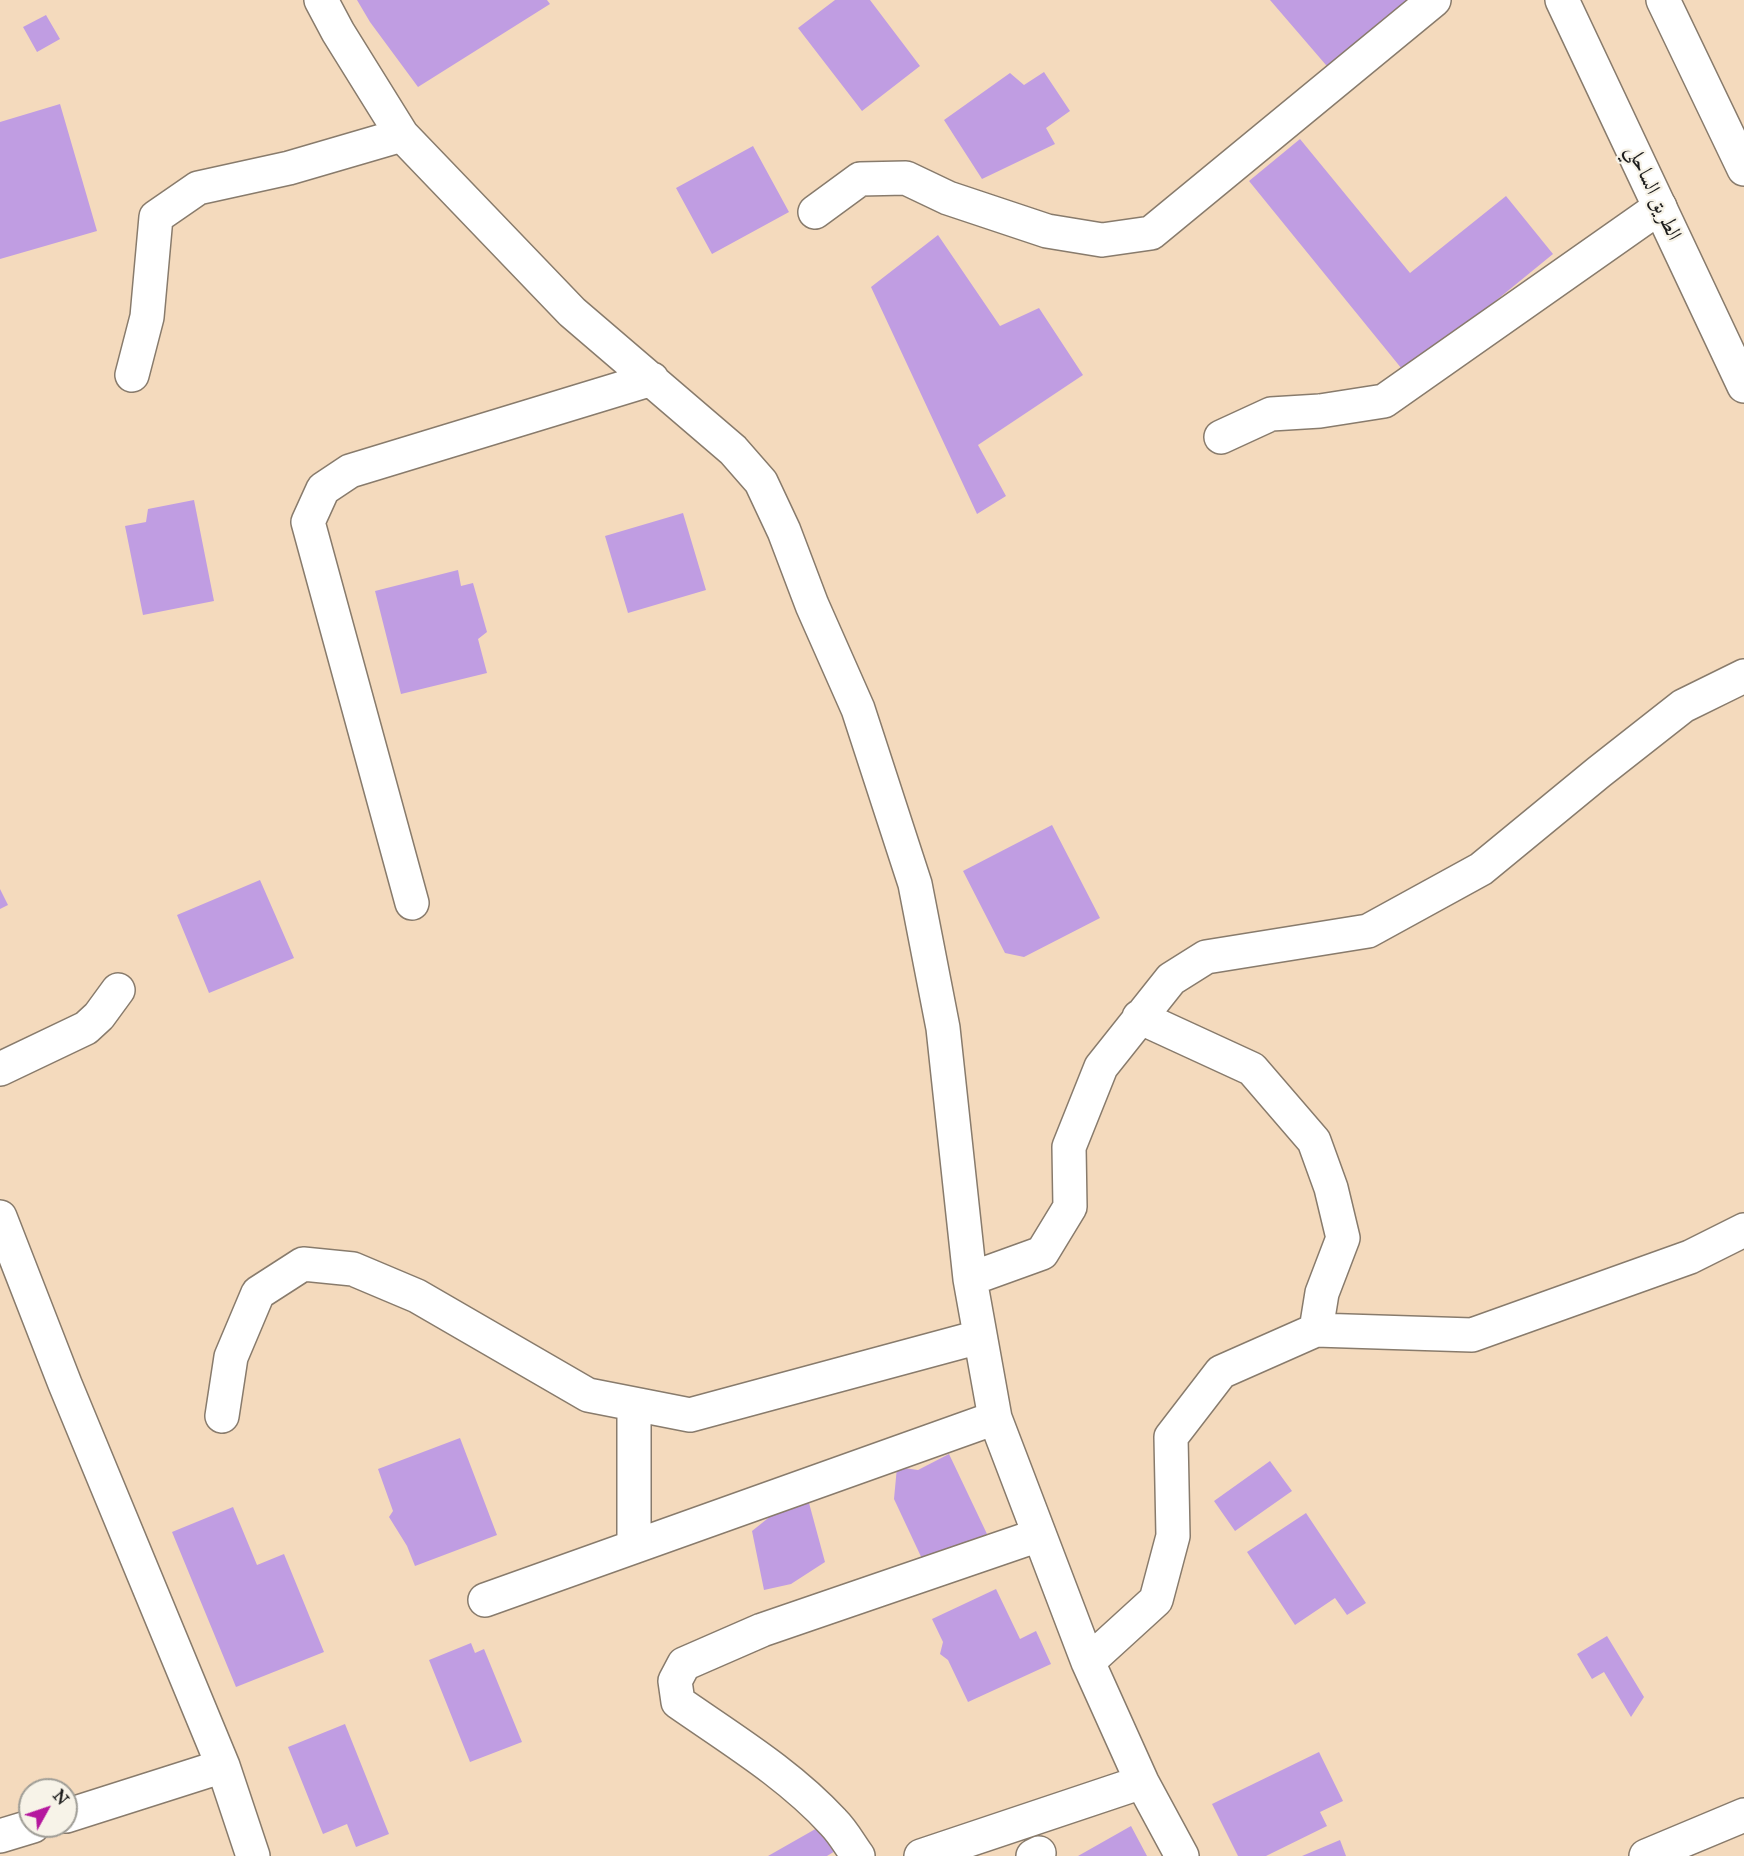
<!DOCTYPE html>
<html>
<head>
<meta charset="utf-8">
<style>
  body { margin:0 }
  #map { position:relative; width:1744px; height:1856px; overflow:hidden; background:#f4dabd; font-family:"IM FELL Great Primer",serif }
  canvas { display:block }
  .north { position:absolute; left:18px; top:1778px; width:60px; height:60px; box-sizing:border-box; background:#f7f3e8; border:2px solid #9f9d96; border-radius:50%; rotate:50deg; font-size:16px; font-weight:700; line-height:24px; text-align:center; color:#1c1c1c }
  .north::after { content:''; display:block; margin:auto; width:21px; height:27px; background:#b5179e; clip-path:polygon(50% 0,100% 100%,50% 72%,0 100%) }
</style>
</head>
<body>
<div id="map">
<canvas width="1744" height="1856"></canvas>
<div class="north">N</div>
</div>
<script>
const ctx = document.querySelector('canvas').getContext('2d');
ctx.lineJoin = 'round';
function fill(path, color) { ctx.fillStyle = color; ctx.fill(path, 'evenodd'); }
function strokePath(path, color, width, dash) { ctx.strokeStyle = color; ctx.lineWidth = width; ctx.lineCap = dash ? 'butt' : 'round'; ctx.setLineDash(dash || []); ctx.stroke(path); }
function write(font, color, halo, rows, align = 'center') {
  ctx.font = font + ' "IM FELL Great Primer",Amiri,serif'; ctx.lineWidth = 4.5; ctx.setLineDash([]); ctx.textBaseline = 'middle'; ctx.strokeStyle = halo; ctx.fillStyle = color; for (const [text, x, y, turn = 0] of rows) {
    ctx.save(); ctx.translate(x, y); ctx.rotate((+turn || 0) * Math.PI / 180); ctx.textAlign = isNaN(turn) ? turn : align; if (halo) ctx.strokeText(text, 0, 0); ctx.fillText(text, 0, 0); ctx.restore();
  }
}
fill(new Path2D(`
  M357,0H547L550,4L418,87L370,22Z
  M835,0H870L920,66L862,111L798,28Z
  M1270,0H1413L1332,72Z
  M46,15L60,39L37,52L23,27Z
  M1044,72L1070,111L1046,128L1055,144L982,179L944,120L1010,73L1024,85Z
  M60,104L97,231L0,259V122Z
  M1300,139L1410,273L1506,196L1553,254L1406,374L1249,181Z
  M753,146L789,212L712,254L676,188Z
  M938,235L1000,326L1039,308L1083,375L978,445L1006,496L977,514L871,287Z
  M194,500L214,601L143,615L125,526L146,522L148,509Z
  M683,513L706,590L628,613L605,536Z
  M458,570L461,586L473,583L487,632L478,639L487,673L401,694L375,591Z
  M1052,825L1100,918L1024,957L1005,953L963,871Z
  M260,880L294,958L209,993L177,915Z
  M0,889L8,905L0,909Z
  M460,1438L497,1535L415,1566L407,1546L389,1517L393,1511L378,1469Z
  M949,1454L987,1534L924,1563L894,1499L897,1467L918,1470Z
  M1270,1461L1292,1491L1235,1531L1214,1501Z
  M809,1503L825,1562L791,1584L764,1590L752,1531L777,1511Z
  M233,1507L257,1565L284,1554L324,1652L236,1687L172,1532Z
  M1306,1513L1366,1603L1347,1615L1335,1598L1295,1625L1247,1552Z
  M996,1589L1020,1639L1036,1631L1051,1664L968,1702L948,1660L940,1654L943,1642L932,1619Z
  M1607,1636L1644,1697L1631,1717L1604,1672L1592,1679L1577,1654Z
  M471,1643L475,1653L484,1649L522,1742L470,1762L429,1660Z
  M345,1724L389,1834L356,1847L347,1824L323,1834L288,1747Z
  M1319,1752L1343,1801L1320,1812L1327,1826L1266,1856H1238L1212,1804Z
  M826,1823L840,1848L827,1856H768Z
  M1131,1826L1147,1856H1078Z
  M1340,1840L1346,1856H1302Z`), '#c09de2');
const street = new Path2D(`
  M321,0L338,32L402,135L572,312L733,450L761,482L784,531L812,605L858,709L915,884L943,1028L970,1279L995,1418L1088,1662L1142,1782L1182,1856
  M815,212L860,179L906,178L948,198L1047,231L1102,240L1151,233L1434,0
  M132,375L147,317L156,217L198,188L289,168L402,135
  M1221,437L1271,414L1320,411L1384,401L1660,207
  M412,903L308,522L323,489L350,471L652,379
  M1139,1017L1252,1069L1314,1141L1331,1188L1343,1238L1322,1293L1316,1330
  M0,1069L86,1028L99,1016L118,990
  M0,1217L65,1384L223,1766L253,1856
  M970,1279L1042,1253L1070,1207L1069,1147L1101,1067L1171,979L1206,957L1368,931L1481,869L1599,772L1683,706L1744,676
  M634,1406V1546
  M222,1416L231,1357L258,1293L303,1264L353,1269L417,1296L588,1395L690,1415L979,1337
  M485,1600L995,1418
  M1088,1662L1156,1600L1173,1536L1171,1437L1221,1372L1316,1330L1472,1335L1690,1257L1744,1230
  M66,1816L223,1766
  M0,1836L33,1826
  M858,1856C850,1845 843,1832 833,1822C789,1774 731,1739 678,1702L675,1681L684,1664L762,1630L1039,1535
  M921,1856L1142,1782
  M1033,1856L1039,1853
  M1646,1856L1744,1815`);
const highway = new Path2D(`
  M1562,0L1744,386
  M1663,0L1744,169`);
strokePath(street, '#887b6c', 36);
strokePath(highway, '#887b6c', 36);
strokePath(street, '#fff', 33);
strokePath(highway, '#fff', 33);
write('21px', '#1c1c1c', '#f7f3e8', [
  ["الطريق الساحلي",1653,193,65]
]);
</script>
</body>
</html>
